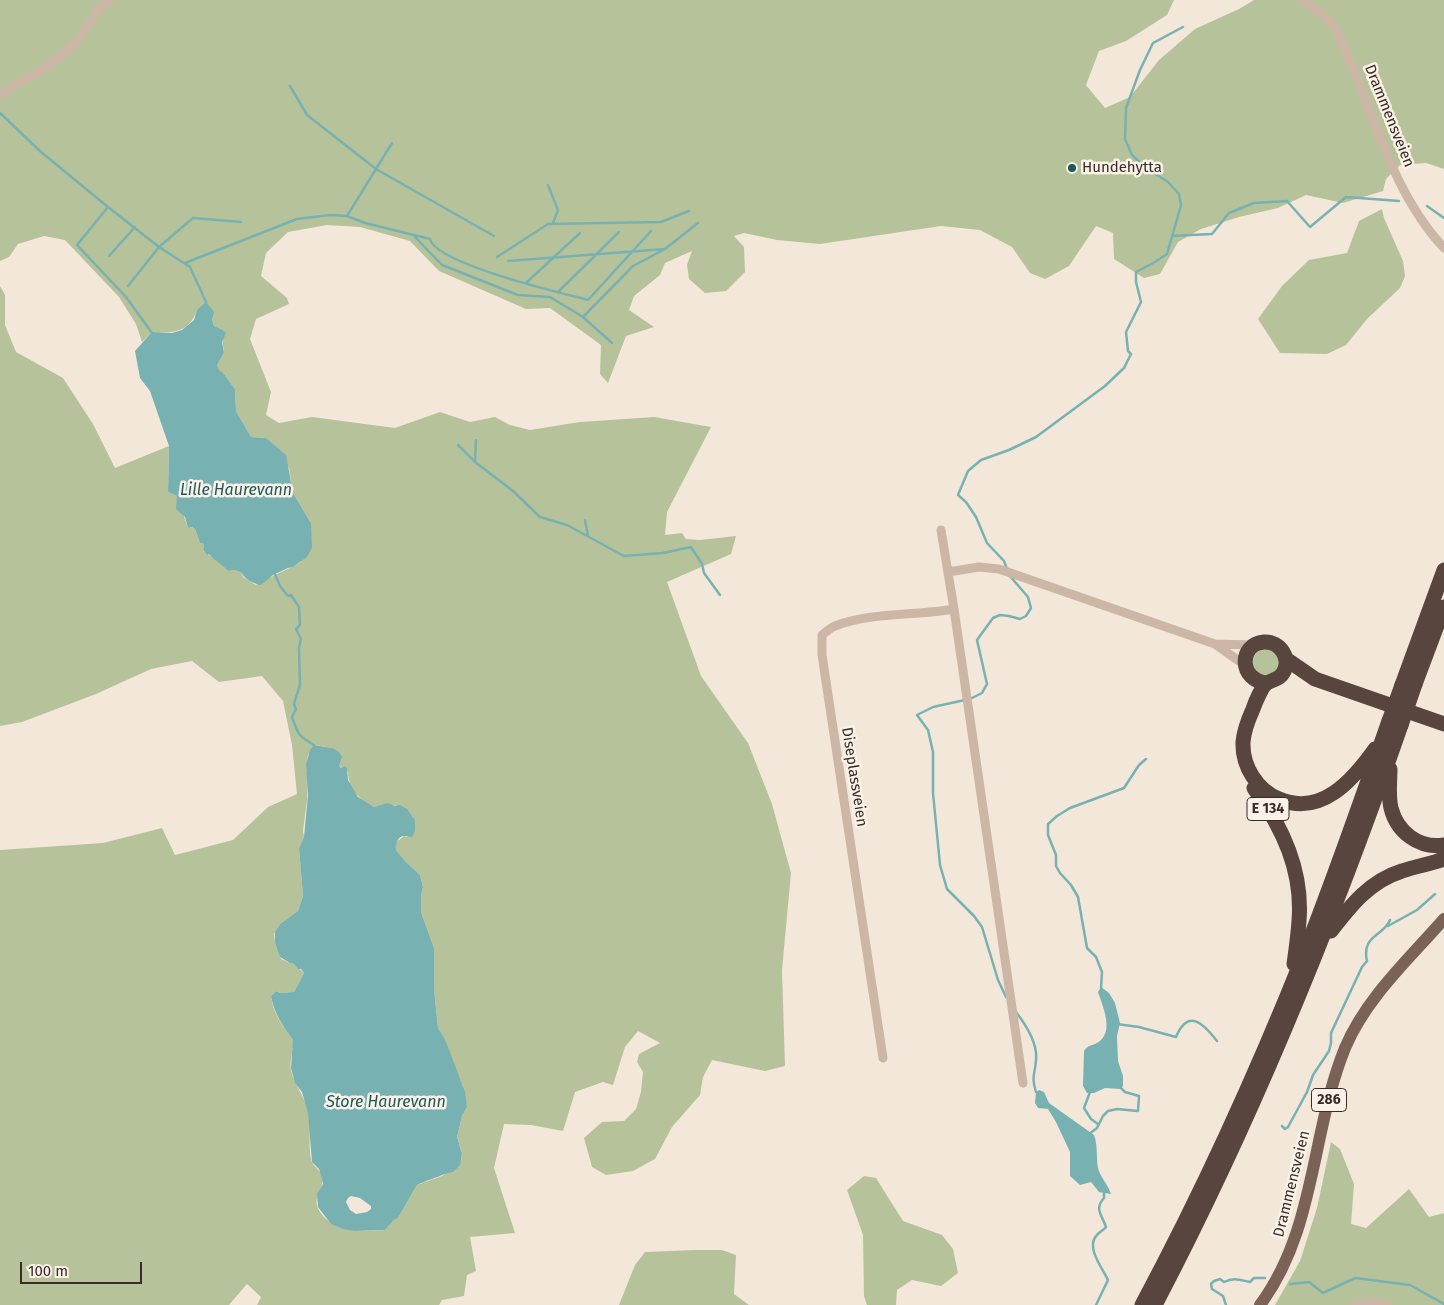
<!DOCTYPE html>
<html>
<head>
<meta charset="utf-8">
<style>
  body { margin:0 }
  #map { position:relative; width:1444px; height:1305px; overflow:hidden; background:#f3e7da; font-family:"Fira Sans",sans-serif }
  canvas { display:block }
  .scale { position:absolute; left:20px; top:1262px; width:122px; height:22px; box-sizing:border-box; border:2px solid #372c27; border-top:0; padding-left:6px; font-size:15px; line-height:18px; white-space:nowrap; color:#372c27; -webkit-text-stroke:4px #faf1e7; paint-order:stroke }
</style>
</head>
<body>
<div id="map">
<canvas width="1444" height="1305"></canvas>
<div class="scale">100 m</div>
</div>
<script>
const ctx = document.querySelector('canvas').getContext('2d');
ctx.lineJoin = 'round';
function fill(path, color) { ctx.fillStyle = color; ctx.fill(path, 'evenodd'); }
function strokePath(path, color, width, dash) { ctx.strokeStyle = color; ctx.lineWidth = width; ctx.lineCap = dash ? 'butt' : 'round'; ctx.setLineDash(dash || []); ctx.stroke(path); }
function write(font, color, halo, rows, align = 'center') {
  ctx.font = font + ' "Fira Sans",sans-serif'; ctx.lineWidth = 5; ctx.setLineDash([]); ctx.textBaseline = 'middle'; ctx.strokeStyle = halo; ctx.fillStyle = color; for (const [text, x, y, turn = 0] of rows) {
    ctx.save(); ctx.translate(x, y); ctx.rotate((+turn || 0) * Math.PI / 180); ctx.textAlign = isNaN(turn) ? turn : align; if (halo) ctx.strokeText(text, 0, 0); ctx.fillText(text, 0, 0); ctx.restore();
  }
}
fill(new Path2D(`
  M0,0H1174L1167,15L1126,41L1099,51L1086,85L1105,108L1130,97L1159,60L1195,29L1239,9L1254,0H1444V169L1426,163L1400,165L1386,179L1383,191L1343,203L1306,195L1278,208L1239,217L1201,229L1178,242L1160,274L1144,278L1114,259L1113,233L1096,226L1069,266L1045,279L1030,273L1012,247L980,230L941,226L820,244L777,240L744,233L734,236L744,247L745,272L726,291L705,293L689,279L687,265L692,251L665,263L660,275L634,296L629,310L654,327L626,336L608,383L600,374L601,345L550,308L526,309L439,271L410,241L360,227L327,225L288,232L266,253L261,276L287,298L289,304L256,319L250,339L271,392L266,415L279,423L312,417L395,428L440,412L470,422L495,417L510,425L530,430L580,422L654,417L711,427L667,512L665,535L682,533L686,539L700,540L736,536L731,554L667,582L701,676L748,743L772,804L791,873L782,970L785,1066L765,1071L712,1060L703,1077L700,1095L672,1127L655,1159L633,1171L606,1175L592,1167L584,1138L602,1122L624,1121L636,1109L641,1092L643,1072L637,1062L639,1054L660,1043L638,1031L625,1047L613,1085L603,1082L575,1092L563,1131L531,1125L504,1124L494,1168L515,1233L470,1237L476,1271L467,1275L464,1296L442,1300L439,1305H257L261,1297L247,1284L229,1305H0V850L103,843L162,828L175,855L233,840L268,807L297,794L292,745L283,701L262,676L219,682L192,661L151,669L96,694L22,722L0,726V286L5,295V325L16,352L63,378L93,424L115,468L169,446L168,492L177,496L188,528L192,527L195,529L200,543H203L204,546L203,551L222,563L228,571L234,570L242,573L243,577L256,585C271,576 287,570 301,562L311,523L293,493L289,468L266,438L251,437L236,411L235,389L224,374L219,371L217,365L224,353L221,329L214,326L212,319L197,310C189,333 173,333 152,332L142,342L136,324L119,297L65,240L44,236L18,244L9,257L0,261ZM315,745L332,748L339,766L348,772C348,789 360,800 374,807C392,804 401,803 413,817L415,831L407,837L404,836L396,842V850L406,862L420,875L423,887L421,896V912L434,948V989L438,1028L445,1039L452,1063L462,1084L467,1107L462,1116L457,1137L462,1152L461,1160L449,1172L442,1176L417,1185L398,1218L394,1220L385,1230C364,1231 341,1234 324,1217C307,1198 325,1192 322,1178C321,1170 315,1168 312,1162C308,1152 311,1129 309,1116C307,1099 295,1087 291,1070C289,1061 294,1050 293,1040C282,1023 275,1019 271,996L276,991L280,993L294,992L304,973L294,964L290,963L281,959L275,943L274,934L280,924L298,911L303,896L299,848L304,837L303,831L307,800L308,777L306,770L308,755Z
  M1382,209L1384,218L1403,261L1405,276L1400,288L1367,319L1346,345L1327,354L1280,353L1258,319L1282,286L1309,260L1347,253L1359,221Z
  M1253 662a13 13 0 1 1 26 0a13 13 0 1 1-26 0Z
  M1331,1142L1340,1149L1354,1184L1351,1224L1366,1228L1409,1189L1429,1217L1444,1213V1305H1275L1300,1261L1317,1208Z
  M864,1176L876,1178L903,1221L942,1235L953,1249L958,1273L941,1286L912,1280L897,1290L896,1305H867L864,1296L863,1235L847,1190Z
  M693,1250H722L736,1255L734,1294L749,1305H619L635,1265L645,1252Z`), '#b6c39a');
fill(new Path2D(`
  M206,302L214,312L212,319L214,326L221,329L226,333L222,342L224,353L217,365L219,370L224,374L235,389L236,411L251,437L266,438L286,455L293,493L311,523L312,548L307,557L293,567L288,568L273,575L261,585C254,584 244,579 242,573L234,570L228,571C222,564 215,561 209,554L207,555L203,550L204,546L203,543H200L195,529L192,527L188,528L185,517L176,509L177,496L168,492L169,446L150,391L140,378L135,351L152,332L172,333L182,330L194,320L197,310Z
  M314,745L332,748L339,752L342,757L339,766L341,768L345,766L347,768L348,780L358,797L374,807L388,803L395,806L400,805L407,809L415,820V831L412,837C409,837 407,836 405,836C398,835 395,844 396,850L406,862L420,875L423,887L421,896V912L434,948V989L438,1028L445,1039L465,1092L467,1107L462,1116L457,1137L462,1153L460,1165L453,1172C449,1172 421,1183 417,1185L398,1218L394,1220L385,1230L354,1231L343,1229L331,1224L318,1207L317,1194L323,1184L322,1179L319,1169L312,1162L308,1113L302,1092L295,1083L291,1068L293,1040C282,1024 275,1016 271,996L276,991L280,993L294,992L304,973L301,969H298L294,964L290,963L280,957L275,943V932L280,924L298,911L303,896L299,848L304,837L308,795L306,765L310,750ZM351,1196L360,1198L371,1206V1209L367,1212L356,1214L350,1210L346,1202L348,1198Z
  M1101,987L1109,993L1115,1003L1120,1023L1117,1036L1118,1061L1123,1076V1086L1120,1089L1105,1088L1094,1093H1087L1083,1086L1084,1051C1088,1045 1091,1046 1097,1043C1115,1033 1103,1007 1098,992Z
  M1039,1090L1044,1092L1049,1103L1094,1135C1098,1145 1096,1157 1098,1168C1100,1177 1108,1184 1111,1194L1099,1192L1091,1182L1080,1185L1070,1176V1152L1056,1122L1048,1109L1038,1108L1035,1103L1036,1092Z`), '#78b1b1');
strokePath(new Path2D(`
  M290,86L307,115L376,169L494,236
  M0,113L41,152L108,207L159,247L190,267L206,302
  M548,185L558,210L553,223
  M1427,206L1444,218
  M108,207L77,245L126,297L152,333
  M347,216L392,143
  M1172,236L1212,234L1229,213L1254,203L1287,201L1310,227L1346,197L1399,201
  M415,237L442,265L518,295L550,297L583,317L612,343
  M109,256L135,227
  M497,257L548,224L661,222L689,211
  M508,261L665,249
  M185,263L297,219L330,215L347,216L365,223L430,239C436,264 562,293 588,300L651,231
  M526,283L580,233
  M128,286L159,247L193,218L241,222
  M558,292L619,232
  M583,317L633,266L665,249L698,223
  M458,445L475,462L513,491L540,517L567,525L624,556L663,553L691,547L702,564L704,573L720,595
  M475,461L476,440
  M585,520L588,536
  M1007,569L1004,561L987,543L976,517L966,502L958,495L968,471L981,460L1009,450L1036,437L1105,386L1124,368L1131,354L1128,351L1126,332L1141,302L1136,282V272L1155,262L1167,254L1181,205L1179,194L1168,182L1146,168L1132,155L1125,139L1126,108L1140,70L1153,43L1183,27
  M274,572L280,586L288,596L291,595L299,607L300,625L296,629L301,639L299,648L300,685L294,704L296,709L292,717C298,734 298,736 314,745
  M970,699L982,693L987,684L977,640L993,618L1000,615L1009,616L1020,619L1026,616L1031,608L1028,597L1009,575
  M965,700L933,707L917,715L928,730L933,752V793L940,865L947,889L974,916L982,927L998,980L1006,997
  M1388,926L1417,910L1435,894
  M1101,988L1102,972L1096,957L1087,948L1078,897L1071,885L1060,873L1056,866V855L1048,835V824L1057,816L1070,808L1124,788L1139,765L1146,759
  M1016,1012C1026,1025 1038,1043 1036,1060C1035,1075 1031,1076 1036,1092
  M1117,1024L1139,1027L1176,1037C1188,1008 1203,1023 1217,1041
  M1090,1092L1084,1108L1091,1119L1098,1124
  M1282,1126L1285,1129L1288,1127L1307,1092L1313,1075L1329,1051L1331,1043V1033L1362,967L1367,961C1361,935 1384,936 1390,920
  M1089,1134L1097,1128L1103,1116L1108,1111L1117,1109L1138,1111L1139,1096L1125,1092L1121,1088
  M1290,1284L1309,1282L1323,1293L1355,1278L1410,1285L1444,1304
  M1096,1305L1108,1280C1103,1269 1085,1247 1097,1235C1099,1232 1103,1231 1106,1227C1102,1215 1094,1209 1104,1198V1191
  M1226,1305L1223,1296L1212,1289L1211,1284L1214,1281L1220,1279L1224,1282C1234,1277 1240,1280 1250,1282L1254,1278H1265`), '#78b1b1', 2.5);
strokePath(new Path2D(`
  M1301,0L1322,13L1335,28C1372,101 1387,187 1444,248
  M0,94C26,79 53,65 74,44C88,31 93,9 110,0
  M941,530L954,609L1023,1083
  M948,572L979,567L999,569L1215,644L1246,666
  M1215,644L1254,645
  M883,1058L822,655V635C826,632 830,628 835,626C871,612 916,616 954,609
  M1355,1305L1371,1302L1387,1305`), '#ccb6a6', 9);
strokePath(new Path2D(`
  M1260,1305C1316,1230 1311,1132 1345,1048C1366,998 1409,959 1444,919`), '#7a6257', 12);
strokePath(new Path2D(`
  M1286,659L1315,679L1444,724
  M1267,683C1239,681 1238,644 1264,642C1280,641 1292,659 1283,673C1279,680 1273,679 1267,683C1262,686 1255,703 1253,709C1248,720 1244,730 1243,742C1242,766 1257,790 1279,799C1321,817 1353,780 1375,749
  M1415,684L1444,607
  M1402,685L1444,570
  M1390,769C1390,782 1388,795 1391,808C1397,832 1419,849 1444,845
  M1254,788C1283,828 1303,871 1299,921C1298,936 1296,950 1294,964
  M1331,931C1351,905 1370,881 1402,871C1416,866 1431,864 1444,859
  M1142,1305C1203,1191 1257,1072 1305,952C1335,876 1362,798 1389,721
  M1155,1305C1253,1118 1332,924 1401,725`), '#58453e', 15);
strokePath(new Path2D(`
  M1389,721L1402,685
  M1401,725L1415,684`), '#58453e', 15);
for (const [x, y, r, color] of [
  [1072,168,5,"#1b585b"]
]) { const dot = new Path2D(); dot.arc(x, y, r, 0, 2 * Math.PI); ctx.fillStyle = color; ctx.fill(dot); strokePath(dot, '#faf1e7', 2); }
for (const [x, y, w] of [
  [1268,809,42],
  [1329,1100,35]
]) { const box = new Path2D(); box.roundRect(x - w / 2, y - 11.5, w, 23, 4); ctx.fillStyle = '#faf1e7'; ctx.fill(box); strokePath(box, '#372c27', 1); }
write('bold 14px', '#372c27', null, [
  ["E 134",1268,809],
  ["286",1329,1100]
]);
write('15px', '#372c27', '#faf1e7', [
  ["Drammensveien",1389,116,68],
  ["Diseplassveien",854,777,81],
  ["Drammensveien",1292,1184,-76]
]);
write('15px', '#372c27', '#faf1e7', [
  ["Hundehytta",1082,168]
], 'left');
write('italic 16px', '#1b585b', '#faf1e7', [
  ["Lille Haurevann",236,491],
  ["Store Haurevann",386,1103]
]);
</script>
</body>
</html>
